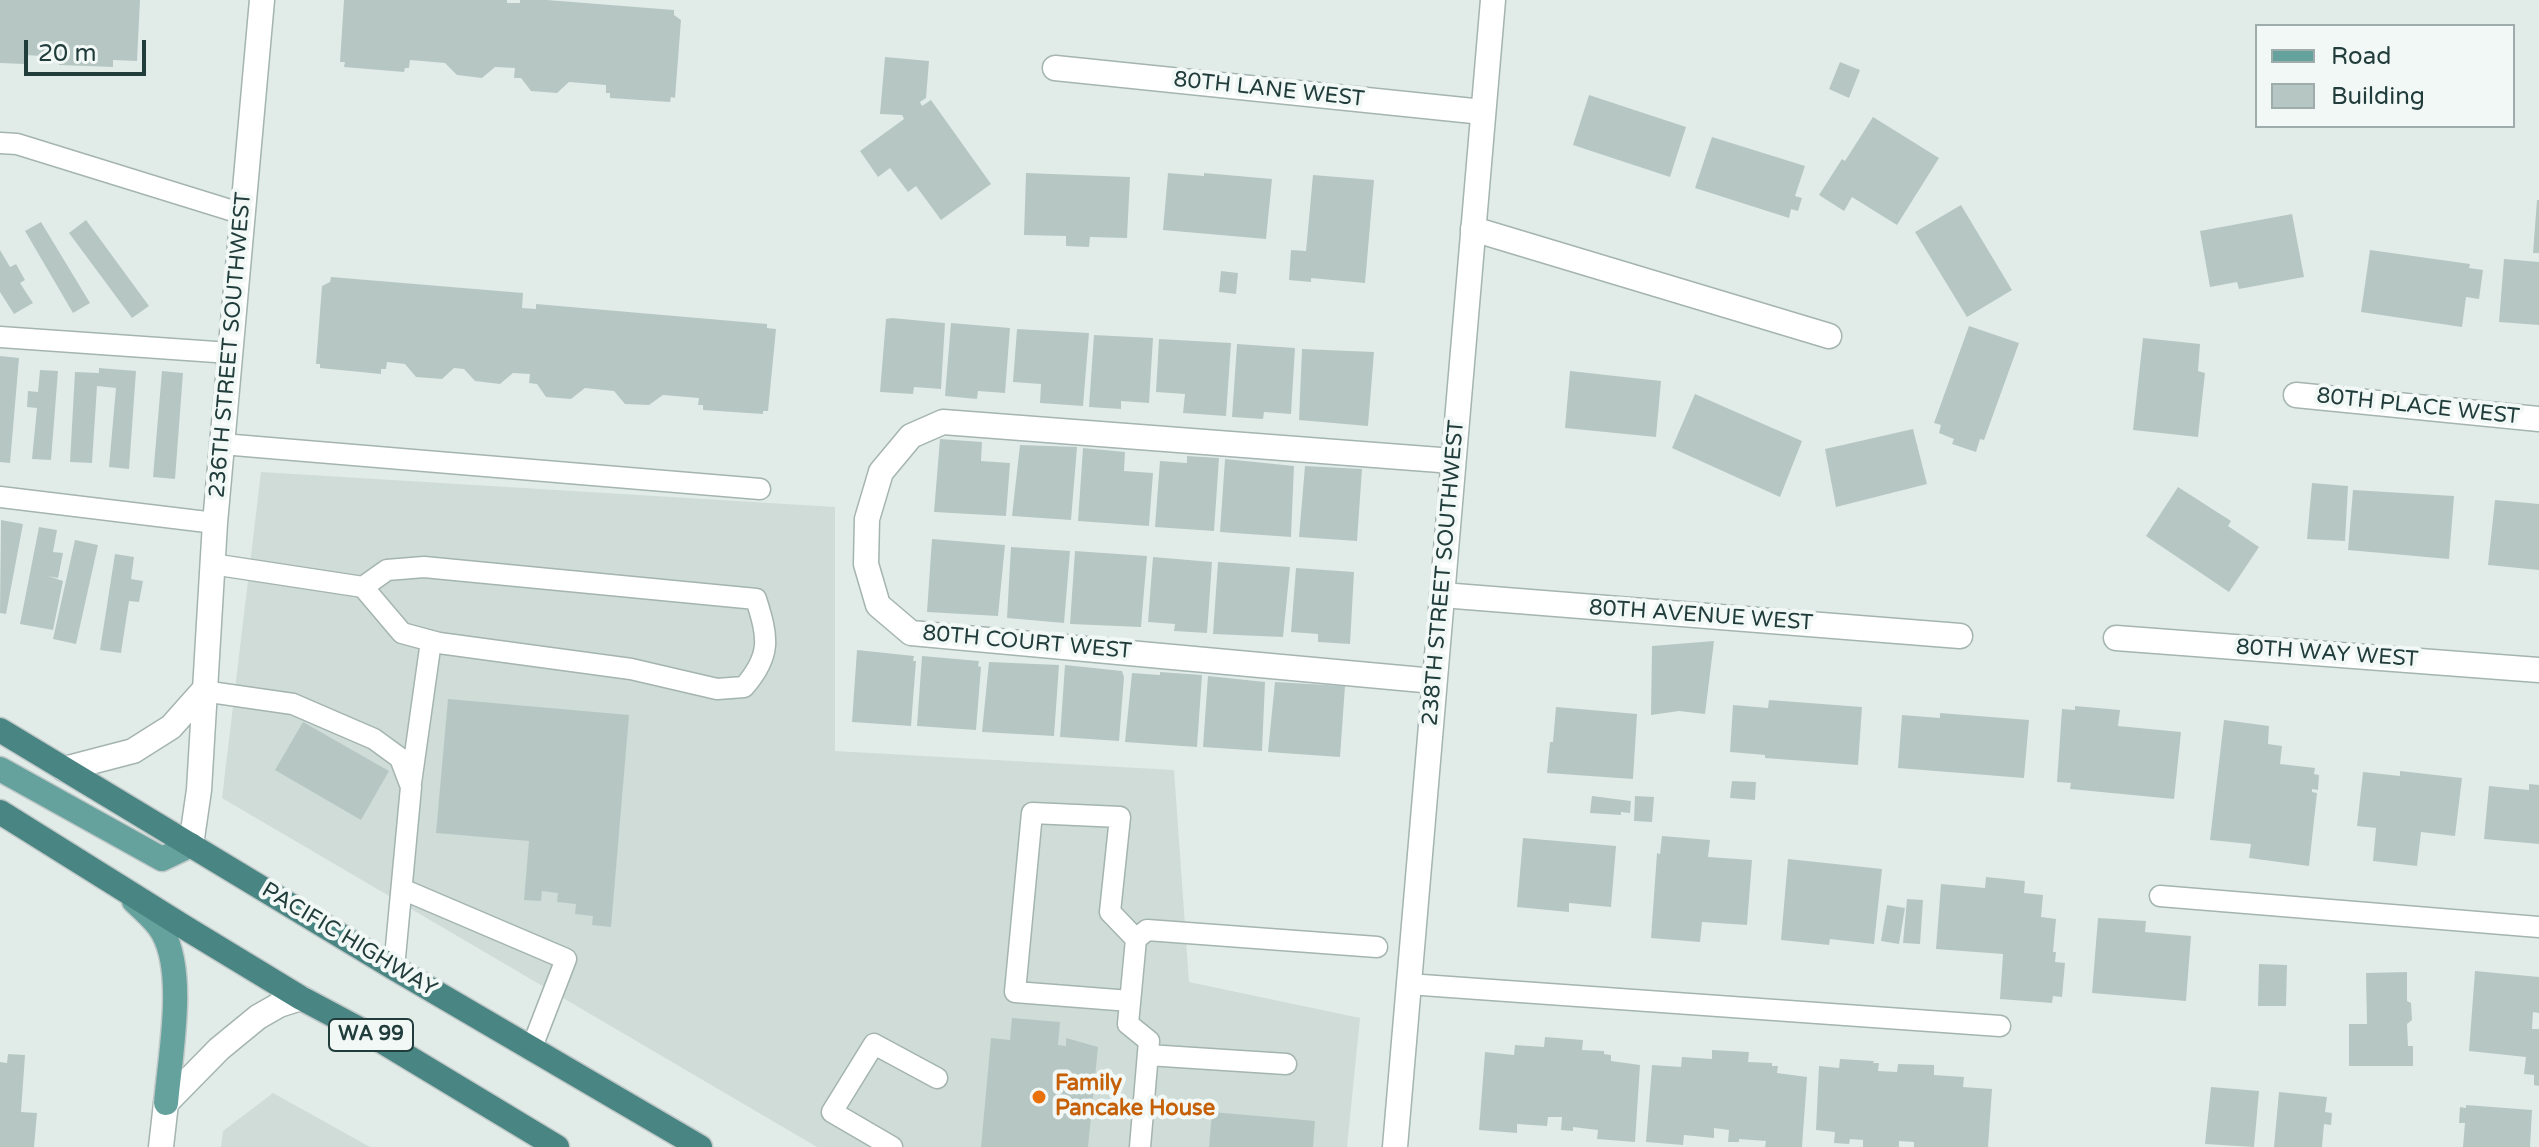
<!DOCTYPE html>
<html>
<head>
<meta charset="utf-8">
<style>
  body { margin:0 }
  #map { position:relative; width:2539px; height:1147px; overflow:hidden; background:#e1ece9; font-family:"Varela Round",sans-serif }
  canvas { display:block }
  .legend { position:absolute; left:2255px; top:24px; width:260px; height:104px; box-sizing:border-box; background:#f2f8f6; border:2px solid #9eadab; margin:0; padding:10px 14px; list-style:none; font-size:24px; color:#213d3b }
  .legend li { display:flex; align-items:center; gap:16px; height:40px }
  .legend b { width:40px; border:2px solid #9eadab }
  .scale { position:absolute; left:24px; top:40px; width:122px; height:36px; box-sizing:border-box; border:4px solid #213d3b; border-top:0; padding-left:10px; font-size:24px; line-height:28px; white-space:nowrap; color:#213d3b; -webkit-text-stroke:6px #f2f8f6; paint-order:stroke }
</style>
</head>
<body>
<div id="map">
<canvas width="2539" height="1147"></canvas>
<ul class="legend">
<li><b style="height:10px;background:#65a29e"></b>Road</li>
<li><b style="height:22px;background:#b6c7c3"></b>Building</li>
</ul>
<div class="scale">20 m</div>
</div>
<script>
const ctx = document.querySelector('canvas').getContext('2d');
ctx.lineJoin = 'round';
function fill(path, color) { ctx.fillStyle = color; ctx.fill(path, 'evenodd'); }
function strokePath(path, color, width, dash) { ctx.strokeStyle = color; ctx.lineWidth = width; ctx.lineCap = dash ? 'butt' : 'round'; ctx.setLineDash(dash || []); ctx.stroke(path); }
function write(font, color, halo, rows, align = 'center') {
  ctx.font = font + ' "Varela Round",sans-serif'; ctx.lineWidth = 8; ctx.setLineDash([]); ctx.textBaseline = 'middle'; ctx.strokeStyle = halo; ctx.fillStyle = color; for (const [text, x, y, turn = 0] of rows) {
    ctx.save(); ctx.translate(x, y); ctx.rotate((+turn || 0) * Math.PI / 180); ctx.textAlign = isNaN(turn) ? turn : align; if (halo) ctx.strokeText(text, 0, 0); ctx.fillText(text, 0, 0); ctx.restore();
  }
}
fill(new Path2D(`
  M261,472L835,507V751L1174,770L1189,982L1360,1018L1347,1147H817L222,798Z
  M273,1093L370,1147H221L223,1131Z`), '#cfdcd8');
fill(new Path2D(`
  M0,0H140L137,61L113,60V67L59,65L60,57L24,55V64L0,63Z
  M344,0H507V3H520V0H547L674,10V15L681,20L675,98L671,97L670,102L610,98V93H606V85L569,82L557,93L531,91L521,78H514L515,68L495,67L482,78L457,75L445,63L410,60L409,68H405L404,72L344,67L345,62H340Z
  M885,57L929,61L926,98L920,102L922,106L931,100L991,184L941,220L916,186L908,192L890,168L878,177L860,151L904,119L902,115L880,114Z
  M1840,62L1860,70L1849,98L1829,89Z
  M1589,95L1686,127L1670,177L1573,145Z
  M1873,117L1939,158L1897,225L1852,197L1844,211L1819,195L1842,159L1845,161Z
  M1712,137L1805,166L1795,196L1802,198L1798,211L1791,209L1789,218L1695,188Z
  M1026,173L1130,177L1127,238L1090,237L1089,247L1066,246V236L1024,235Z
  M1168,173L1204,176V173L1272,179L1266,239L1163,230Z
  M1313,175L1374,180L1365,283L1311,278V282L1289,280L1291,250L1306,251Z
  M2537,200H2539V253H2533Z
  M1961,205L2012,290L1967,317L1915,232Z
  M2292,214L2304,277L2239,289L2237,282L2210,287L2200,231Z
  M86,220L149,306L132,318L69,233Z
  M41,222L90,303L73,313L25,231Z
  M0,250L10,267L16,264L25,280L20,283L33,303L14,314L0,292Z
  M2370,250L2470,264L2469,268L2483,270L2479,299L2466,297L2462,327L2361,312Z
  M2504,259L2539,262V325L2499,322Z
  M1221,271L1238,273L1236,294L1219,292Z
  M331,277L523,293L522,308L536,309V304L767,324V328L776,329L768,411H763V414L703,410V405H698L699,398L663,395L649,405L625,404L614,391L585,388L571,399L546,397L537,384L529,383L530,374L513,373L500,384L475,381L464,369L454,368L442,379L416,377L405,364L387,362L386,369H381V374L320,368V364H316L322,286L330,282Z
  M892,318L945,323L941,389L914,387L913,394L880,392L886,319Z
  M951,323L1010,328L1005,393L978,391L977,399L945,396Z
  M1969,326L2019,343L1984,440L1980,439L1976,452L1952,444L1954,439L1939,433L1941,425L1934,423Z
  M1017,329L1089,333L1083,406L1040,403L1041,384L1013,382Z
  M1094,335L1153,338L1149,403L1121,401V409L1089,407Z
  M2143,338L2200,344L2198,371L2205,373L2198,437L2133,430Z
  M1159,339L1231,343L1226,416L1183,413L1185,394L1156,392Z
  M1237,344L1295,348L1291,414L1264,412L1263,419L1232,417Z
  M1302,349L1374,352L1368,426L1299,420Z
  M0,356L19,358L10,463L0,462Z
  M99,368L136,371L129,469L109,467L116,388L97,386L92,463L70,462L75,372L99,373Z
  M40,370L58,371L51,460L32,459L37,408L27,407L28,391L38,392Z
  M162,371L183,373L175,479L153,477Z
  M1570,371L1661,381L1656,437L1565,428Z
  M1695,394L1802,441L1780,497L1672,448Z
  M1913,429L1927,484L1836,507L1825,449Z
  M940,439L982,442L981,461L1010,463L1006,516L934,512Z
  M1020,445L1077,447L1071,520L1012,516Z
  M1083,448L1125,452L1124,471L1153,473L1149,526L1078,521Z
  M1187,456L1219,458L1214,531L1155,527L1160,461L1187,463Z
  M1225,459L1294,466L1291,537L1220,532Z
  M1305,466L1362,469L1357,541L1299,537Z
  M2312,483L2348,486L2345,541L2307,539Z
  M2178,487L2231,521L2228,526L2259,547L2229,592L2146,536Z
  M2353,490L2454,496L2449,559L2348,550Z
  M2495,500L2539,504V570L2488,565Z
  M1,520L23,524L6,614L0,613Z
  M39,527L57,530L53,552L63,553L58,578L48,576L63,581L53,630L20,624Z
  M932,539L1005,545L998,616L927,612Z
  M75,540L98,545L76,644L53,639Z
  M1011,547L1070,551L1064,623L1007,618Z
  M1075,551L1147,556L1141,627L1070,624Z
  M115,554L134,557L131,579L143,581L139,602L129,601L121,653L100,650Z
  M1153,557L1212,562L1207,633L1174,631L1175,624L1148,622Z
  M1218,562L1290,567L1283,637L1213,634Z
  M1296,568L1354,572L1350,644L1318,642V634L1291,632Z
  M1714,641L1705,714L1679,711L1651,715L1652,646Z
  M857,650L914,656L913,661H916L911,726L852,722Z
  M922,656L979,661L978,666L981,667L976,730L917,726Z
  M989,662L1059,665L1054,736L982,732Z
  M1065,665L1122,671L1124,677L1119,741L1060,737Z
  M1160,672L1202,675L1197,747L1125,742L1132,673L1160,675Z
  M1208,676L1265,682L1262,751L1203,747Z
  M1275,682L1345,686L1340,757L1268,752Z
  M448,699L629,715L611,927L592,925L593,916L575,914L576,904L557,902L558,893L542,891L541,901L524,900L529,841L436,833Z
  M1769,700L1862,707L1858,765L1765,758V755L1730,752L1733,705L1768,708Z
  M2075,706L2120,710L2118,726L2181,732L2174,799L2070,789L2071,783L2057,782L2062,709L2075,710Z
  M1556,707L1637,714L1633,779L1547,773L1550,742H1553Z
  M1940,713L2029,720L2024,778L1898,768L1902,715L1940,718Z
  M2224,720L2269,726L2268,744L2282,746L2280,764L2315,768L2314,774L2319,775L2318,790L2312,789V792L2317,793L2309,866L2249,858L2251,844L2210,840Z
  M303,722L389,771L361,820L275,770Z
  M2400,771L2462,778L2455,836L2421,832L2417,866L2373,861L2376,828L2357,826L2363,772L2400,776Z
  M1732,781L1756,782L1755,800L1730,798Z
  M2529,784L2539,785V844L2484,839L2489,786L2529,790Z
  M1592,796L1631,801L1630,813L1621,812V815L1590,813Z
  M1635,796L1654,797L1652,822L1634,821Z
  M1662,836L1710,840L1708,857L1752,860L1747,925L1702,922L1700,942L1651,938L1657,853L1660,854Z
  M1523,838L1616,846L1611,907L1569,903V912L1517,907Z
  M1788,859L1882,869L1874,944L1830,939L1829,945L1781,940Z
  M1986,877L2025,881L2024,893L2043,895L2041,917L2056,919L2053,952H2056L2055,962L2065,963L2062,997L2053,996L2052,1003L2000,999L2003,954L1936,949L1941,884L1985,888Z
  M1907,899L1923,900L1920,944L1903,943Z
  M1887,905L1905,908L1899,944L1881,941Z
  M2098,918L2146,921L2145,932L2191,936L2186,1001L2092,993Z
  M2259,964L2287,965L2286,1006H2258Z
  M2475,971L2539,977V1013L2533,1012L2532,1029H2539V1086L2534,1085V1075L2524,1074L2526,1057L2469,1051Z
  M2407,972V1001L2411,1003L2412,1020L2407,1024L2408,1046H2413V1066H2349V1024H2367L2366,973Z
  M1012,1018L1060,1022L1058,1045L1066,1046V1038L1098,1047L1088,1147H981L991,1038L1010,1040Z
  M1545,1037L1583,1040L1582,1050L1604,1051V1054L1611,1055V1061L1640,1065L1635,1142L1597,1139L1598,1130L1573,1127V1131L1561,1130L1562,1117H1548L1547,1126L1517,1124V1133L1479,1130L1485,1052L1514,1055L1515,1045L1544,1047Z
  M1712,1050L1749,1052L1748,1062L1772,1063V1066H1778L1777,1073L1807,1077L1802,1147H1765L1766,1141L1739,1139V1142H1728L1729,1130L1714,1128V1138L1684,1135L1683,1145L1646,1142L1652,1065L1681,1067L1682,1057L1712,1059Z
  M8,1054L25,1055L21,1112L37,1113L34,1147H0V1062L7,1063Z
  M1840,1059L1874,1061L1873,1063H1879L1878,1071L1897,1072L1898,1064L1934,1065V1075L1964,1077L1963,1087L1992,1089L1988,1147H1914V1142L1899,1141V1147H1863V1140L1850,1139L1849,1144L1834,1143L1835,1132L1816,1130L1819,1066L1839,1068Z
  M2211,1087L2259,1091L2254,1147L2205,1144Z
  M2279,1092L2327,1097L2325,1112L2332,1113L2331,1125L2324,1124L2322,1147H2274Z
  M2466,1105L2532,1110L2530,1147H2463L2465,1123H2459L2460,1107L2466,1108Z
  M1212,1112L1315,1121L1313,1147H1209Z`), '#b6c7c3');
const service = new Path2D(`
  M0,143L17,144L243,214
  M0,337L230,353
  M222,444L760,489
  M0,497L215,523
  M212,564L363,587L387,570L424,567L756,599C768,637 772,655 744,687L717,689L631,669L439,643L402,633L363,587
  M203,691L293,704L374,739L400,758L411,787L394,968
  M411,783L431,641
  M402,889L566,959L532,1047
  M2160,896L2539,927
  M1408,984L2000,1026
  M1130,1001L1015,992L1032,813L1120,817L1110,912L1136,939
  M1148,1055L1286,1064
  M892,1147L832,1112L874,1044L937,1078
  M1140,1147L1149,1041L1128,1024L1136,939L1147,930L1377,947`);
const minor = new Path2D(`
  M1055,68L1483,112
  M1473,229L1829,336
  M2296,395L2539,419
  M1442,595L1960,636
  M2116,638L2539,670
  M1434,681L911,633L878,605L866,564L867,519L881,472L911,436L943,422L1453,461`);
const tertiary = new Path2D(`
  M64,769L133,751L171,727L203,691
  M191,845L199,790L215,523L262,0
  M161,1147L166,1103L219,1049L258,1017L279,1005L301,998
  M1395,1147L1493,0`);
const primary = new Path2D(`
  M0,769L162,859L191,845
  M134,901C144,911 157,921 163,933C186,974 170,1056 166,1103`);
const trunk = new Path2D(`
  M0,730L394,968L700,1147
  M0,812L184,927L301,998L378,1039L557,1147`);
strokePath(service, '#a4b4b1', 23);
strokePath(minor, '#a4b4b1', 27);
strokePath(tertiary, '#a4b4b1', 27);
strokePath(primary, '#c1c9c8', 27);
strokePath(trunk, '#c1c9c8', 27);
strokePath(service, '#fff', 20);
strokePath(minor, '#fff', 24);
strokePath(tertiary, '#fff', 24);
strokePath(primary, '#65a29e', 24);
strokePath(trunk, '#498683', 24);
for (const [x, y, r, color] of [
  [1039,1097,8,"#e8710a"]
]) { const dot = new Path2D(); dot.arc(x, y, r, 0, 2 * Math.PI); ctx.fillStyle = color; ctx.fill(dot); strokePath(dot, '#f2f8f6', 3); }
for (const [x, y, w] of [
  [371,1035,84]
]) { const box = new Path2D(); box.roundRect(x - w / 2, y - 16, w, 32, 6); ctx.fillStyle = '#f2f8f6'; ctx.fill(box); strokePath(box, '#213d3b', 2); }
write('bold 20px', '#213d3b', null, [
  ["WA 99",371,1035]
]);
write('22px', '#213d3b', '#f2f8f6', [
  ["80TH LANE WEST",1269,90,6],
  ["236TH STREET SOUTHWEST",231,345,-85],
  ["80TH PLACE WEST",2418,407,6],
  ["238TH STREET SOUTHWEST",1444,573,-85],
  ["80TH AVENUE WEST",1701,616,4],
  ["80TH COURT WEST",1027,643,5],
  ["80TH WAY WEST",2327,654,4],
  ["PACIFIC HIGHWAY",349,940,31]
]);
write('bold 22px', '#c56008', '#f2f8f6', [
  ["Family",1055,1084],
  ["Pancake House",1055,1109]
], 'left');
</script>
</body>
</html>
